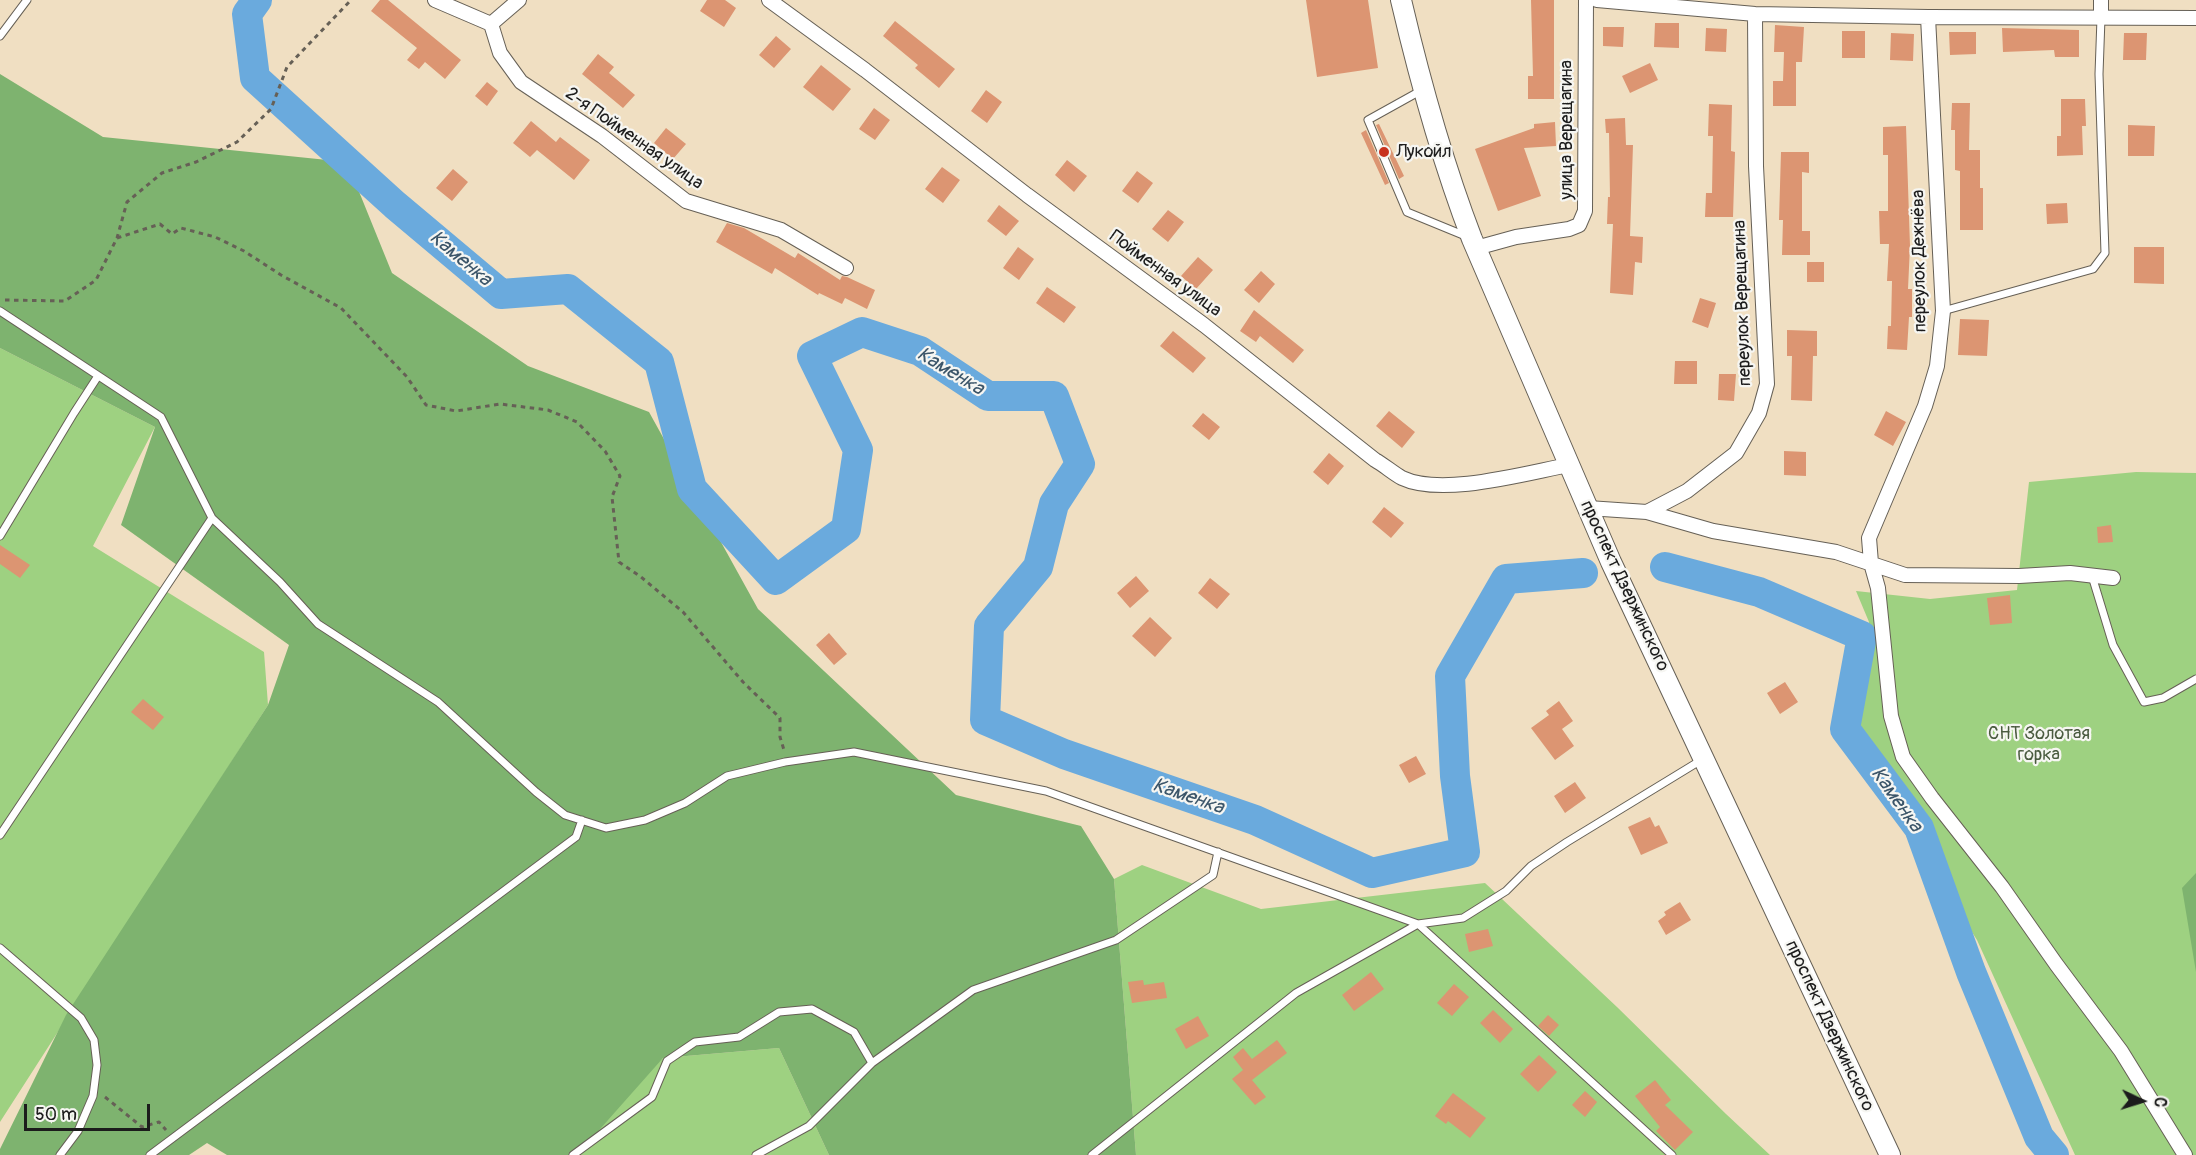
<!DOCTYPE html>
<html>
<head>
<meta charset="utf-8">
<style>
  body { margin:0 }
  #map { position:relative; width:2196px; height:1155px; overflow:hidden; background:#f0dfc2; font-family:Pangolin,sans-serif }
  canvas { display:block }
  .north { position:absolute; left:2112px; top:1071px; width:60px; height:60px; -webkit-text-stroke:4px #f6f6f2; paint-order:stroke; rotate:94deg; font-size:16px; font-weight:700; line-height:24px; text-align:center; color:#1c1c1c }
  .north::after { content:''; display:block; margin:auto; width:21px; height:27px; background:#1c1c1c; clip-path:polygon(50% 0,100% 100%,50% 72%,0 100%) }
  .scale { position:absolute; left:24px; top:1104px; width:126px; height:27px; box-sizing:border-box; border:3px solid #1c1c1c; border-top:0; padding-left:8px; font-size:18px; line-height:21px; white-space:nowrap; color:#1c1c1c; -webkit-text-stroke:4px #f6f6f2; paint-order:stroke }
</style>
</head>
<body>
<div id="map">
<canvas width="2196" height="1155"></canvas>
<div class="north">С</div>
<div class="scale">50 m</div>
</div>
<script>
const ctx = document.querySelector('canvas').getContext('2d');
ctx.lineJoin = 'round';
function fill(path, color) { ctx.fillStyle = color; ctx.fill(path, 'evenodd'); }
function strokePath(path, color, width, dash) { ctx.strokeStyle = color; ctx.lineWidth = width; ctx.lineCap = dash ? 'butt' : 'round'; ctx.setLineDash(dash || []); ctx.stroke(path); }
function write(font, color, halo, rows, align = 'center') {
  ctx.font = font + ' Pangolin,sans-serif'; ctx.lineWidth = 4.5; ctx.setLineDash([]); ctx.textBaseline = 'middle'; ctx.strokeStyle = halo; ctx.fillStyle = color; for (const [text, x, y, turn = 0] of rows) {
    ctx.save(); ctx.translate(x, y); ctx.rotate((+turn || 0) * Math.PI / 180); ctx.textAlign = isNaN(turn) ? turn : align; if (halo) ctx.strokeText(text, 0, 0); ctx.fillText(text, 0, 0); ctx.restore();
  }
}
fill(new Path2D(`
  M0,348L155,427L93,546L264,652L268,705L0,1122Z
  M2136,472L2196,473V1155H2075L1977,940L1840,725L1869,622L1856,591L1930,599L2017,590L2029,482Z
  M1142,865L1261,909L1485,883L1617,1007L1726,1114L1770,1155H1136L1114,879Z
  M779,1048L829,1155H539L663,1058Z`), '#9ed181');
fill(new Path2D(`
  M0,74L103,137L347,162L392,273L528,366L649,412L758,609L956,795L1081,826L1114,879L1136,1155H829L779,1048L663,1058L577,1155H227L207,1143L189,1155H0V1149L66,1015L268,705L289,645L121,525L155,427L0,348Z
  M2196,873V972L2182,888Z`), '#7eb36f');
strokePath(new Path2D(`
  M257,0L247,14L255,78L395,205L501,294L568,289L659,362L692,489L776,580L846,529L858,450L812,356L862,332L920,351L988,396H1054L1080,464L1054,504L1038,567L989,626L985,720L1064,754L1255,820L1372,873L1465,852L1455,776L1450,676L1506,579L1583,573
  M1665,567L1759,592L1862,636L1845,729L1919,828L1971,972L2039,1137L2054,1155`), '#6aaadd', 30);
fill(new Path2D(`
  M380,0H388L461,60L445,79L425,62L419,69L407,60L417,48L371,11Z
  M707,0H725L736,8L724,27L700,11Z
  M1306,0H1368L1378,68L1317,77Z
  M1531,0H1554V99H1528V76H1533Z
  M895,21L955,69L939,88L915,68L918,65L883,36Z
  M1655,23H1679V48L1654,47Z
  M1775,25L1804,27L1802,62H1796V106H1773V81H1783L1784,52H1774Z
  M1603,27H1624L1623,47L1603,46Z
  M1706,28L1727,29L1726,52L1705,51Z
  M2002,28L2079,30V57H2055L2054,50L2003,52Z
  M1842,31H1865V58H1842Z
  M1949,32H1976V54L1950,55Z
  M1891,33L1914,34L1913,61L1890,60Z
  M2124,33H2147L2146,60H2123Z
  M776,36L791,49L774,68L759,55Z
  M598,54L614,67L609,73L635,95L623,108L582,74Z
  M1650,63L1658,80L1630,93L1622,76Z
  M821,65L851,89L833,111L803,87Z
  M487,82L498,91L487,106L475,96Z
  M986,90L1002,102L987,123L971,111Z
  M2061,99H2085L2086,126H2082L2083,155L2057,156V136H2061Z
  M1952,103H1970L1969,150H1980V188H1983V230H1960V171L1955,170V130H1951Z
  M1709,104L1732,105L1731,151L1735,152L1733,217H1705L1706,193H1712L1713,136H1708Z
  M874,108L890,120L875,140L859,129Z
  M1625,118L1626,145H1633L1630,236L1643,237L1642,263L1635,262L1633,295L1610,293L1613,224H1607L1608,197H1610L1609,133H1606L1605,119Z
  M531,121L556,142L560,137L590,160L574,180L537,150L530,157L513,143Z
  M1555,122L1556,146L1524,148L1541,196L1498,211L1475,149L1534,128V124Z
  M1379,124L1404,176L1399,179L1376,125Z
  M2128,125L2155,126L2154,156H2128Z
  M1906,126L1910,246L1908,289H1912V317H1909L1907,350L1887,349L1888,326H1891L1892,281H1887L1889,244H1880L1879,211H1888V155H1883V127Z
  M666,128L686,144L673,159L654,143Z
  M1366,130L1389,183L1385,185L1361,133Z
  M1781,152H1809V173L1802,172V231H1810V255H1782L1783,220H1779Z
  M1067,160L1087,176L1074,192L1055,175Z
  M942,167L960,180L943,203L925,189Z
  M453,169L468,182L452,201L436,188Z
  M1137,171L1153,183L1138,203L1122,191Z
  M2067,203L2068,223L2047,224L2046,204Z
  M999,205L1019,221L1006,236L987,221Z
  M1168,210L1184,222L1168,242L1152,229Z
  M727,223L744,228L795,258L798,253L840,280L842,276L847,277L875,290L867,309L845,298L842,304L819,293L818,295L775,268L772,274L716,242Z
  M1018,247L1034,259L1019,280L1003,268Z
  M2134,247H2164V284L2134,283Z
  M1198,257L1213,270L1196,289L1181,276Z
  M1807,262H1824V282H1807Z
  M1261,271L1275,284L1259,303L1244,290Z
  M1047,287L1076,307L1064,323L1036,303Z
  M1700,298L1716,303L1708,328L1692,322Z
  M1254,310L1304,350L1293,363L1260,336L1256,342L1240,331Z
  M1960,319L1989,320L1987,356L1958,355Z
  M1787,330L1817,331V356H1813L1812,401L1791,400L1792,356H1787Z
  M1173,331L1206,358L1193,373L1160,346Z
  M1675,361H1697V384H1674Z
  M1719,374H1736L1734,401L1718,400Z
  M1389,411L1415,432L1402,448L1376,426Z
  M1886,411L1906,422L1893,446L1874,435Z
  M1203,413L1220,427L1209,440L1192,426Z
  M1784,451L1806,452V476L1784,475Z
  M1329,453L1344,466L1328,485L1313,472Z
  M1384,507L1404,523L1391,538L1372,522Z
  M2111,525L2113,542L2098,543L2097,527Z
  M0,545L30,565L20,578L0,564Z
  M1136,576L1149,591L1130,608L1117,593Z
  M1210,578L1230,594L1217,609L1198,593Z
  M2010,595L2012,623L1990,625L1987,598Z
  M1150,617L1172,638L1155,657L1132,636Z
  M829,633L847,654L834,665L816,645Z
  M1785,682L1798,702L1780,714L1767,693Z
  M143,699L164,717L153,730L131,712Z
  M1559,701L1573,721L1562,729L1574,746L1555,760L1531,728L1549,715L1546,711Z
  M1416,756L1426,774L1409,783L1399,765Z
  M1575,782L1586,798L1565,813L1554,796Z
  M1650,817L1655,827L1659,825L1668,843L1641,855L1628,827Z
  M1680,902L1691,920L1666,935L1658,921L1666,915L1664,912Z
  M1488,929L1493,946L1469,952L1465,934Z
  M1371,972L1384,989L1354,1011L1342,995Z
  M1143,980L1144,985L1164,982L1167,998L1132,1003L1128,982Z
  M1454,984L1469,997L1452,1016L1437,1003Z
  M1493,1010L1513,1029L1500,1043L1480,1023Z
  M1548,1015L1559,1025L1549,1036L1538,1026Z
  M1198,1016L1209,1036L1186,1049L1175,1029Z
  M1277,1040L1287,1053L1252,1080L1266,1097L1255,1105L1232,1079L1243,1070L1233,1057L1243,1048L1252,1059Z
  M1539,1055L1557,1072L1538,1092L1520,1074Z
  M1655,1080L1671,1100L1665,1105L1693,1132L1675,1150L1656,1131L1660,1127L1635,1096Z
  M1585,1091L1597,1102L1585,1117L1572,1105Z
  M1453,1093L1486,1118L1470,1138L1448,1121L1446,1124L1435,1116Z`), '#dc9572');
const lane = new Path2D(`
  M0,36L27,0
  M1422,90L1368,120L1407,212L1468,237
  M0,311L161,417L212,518L280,582L318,624L438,702L536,792L565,815L606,828L645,820L685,803L727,776L785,762L854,752L1046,791L1418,924L1672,1155
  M1943,311L2093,269L2105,253L2099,74L2101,18
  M0,536L74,413L98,376
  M2092,576L2113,645L2144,702L2163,698L2196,679
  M0,835L212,518
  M0,948L81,1018L94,1040L97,1065L93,1096L78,1131L60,1155
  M150,1155L576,837L582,820
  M573,1155L652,1097L667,1061L695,1042L739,1037L779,1012L812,1009L854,1032L872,1063
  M756,1155L809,1126L872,1063L973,990L1116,940L1213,875L1218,852
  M1092,1155L1296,993L1418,924L1463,918L1506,891L1531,866L1567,842L1703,759`);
const street = new Path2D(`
  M435,0L491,24L500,53L521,82L602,136L686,201L781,230L846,268
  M769,0L865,70L1027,195L1204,325L1375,460C1384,465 1393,473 1402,478C1442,497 1526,473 1569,465
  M1597,0L1755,14L1928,17L2196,18
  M1928,17L1943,311L1937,366L1925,406L1869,538L1871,563L1878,588L1891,716L1903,757L1932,798L2002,887L2056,964L2121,1051L2185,1155
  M2101,17V0
  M491,24L519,0
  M1476,248L1516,237L1569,229L1579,225L1585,211L1586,0
  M1588,508L1647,512L1687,491L1736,453L1759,413L1767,384L1756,166L1755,14
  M1647,512L1713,531L1836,552L1905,575L2019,576L2070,573L2113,578`);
const secondary = new Path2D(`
  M1401,0C1420,81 1442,161 1472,239L1611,562L1890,1155`);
strokePath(lane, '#666056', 9);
strokePath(street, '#666056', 16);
strokePath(secondary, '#666056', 22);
strokePath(new Path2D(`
  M117,238L160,224L172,234L181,228L215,237L244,251L281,275L341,308L407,377L426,405L456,411L500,404L548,410L577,422L605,451L620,476L612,497L619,562L641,577L683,612L743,682L780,718V737L784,750
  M5,300L65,301L96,280L117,238L127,202L162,173L196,162L237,142L271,109L287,67L351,0
  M105,1097L142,1127L159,1122L166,1130`), '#666056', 3, [4.5, 4.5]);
strokePath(lane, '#fff', 7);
strokePath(street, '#fff', 14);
strokePath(secondary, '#fff', 20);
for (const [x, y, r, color] of [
  [1384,152,6,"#c8321e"]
]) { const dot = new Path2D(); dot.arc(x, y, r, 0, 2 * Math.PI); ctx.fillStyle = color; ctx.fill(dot); strokePath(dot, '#f6f6f2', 2); }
write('18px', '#1c1c1c', '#f6f6f2', [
  ["улица Верещагина",1567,130,-90],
  ["2-я Пойменная улица",634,139,35],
  ["переулок Дежнёва",1920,261,-91],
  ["Пойменная улица",1165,274,36],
  ["переулок Верещагина",1743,303,-92],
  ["проспект Дзержинского",1624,586,65],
  ["проспект Дзержинского",1829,1026,65]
]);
write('18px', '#1c1c1c', '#f6f6f2', [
  ["Лукойл",1396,152]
], 'left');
write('18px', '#4a5b3f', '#f6f6f2', [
  ["СНТ Золотая",2039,734],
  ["горка",2039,755]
]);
write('italic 20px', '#3b5569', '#f6f6f2', [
  ["Каменка",460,259,40],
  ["Каменка",950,372,31],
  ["Каменка",1188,797,19],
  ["Каменка",1896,800,55]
]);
</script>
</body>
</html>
